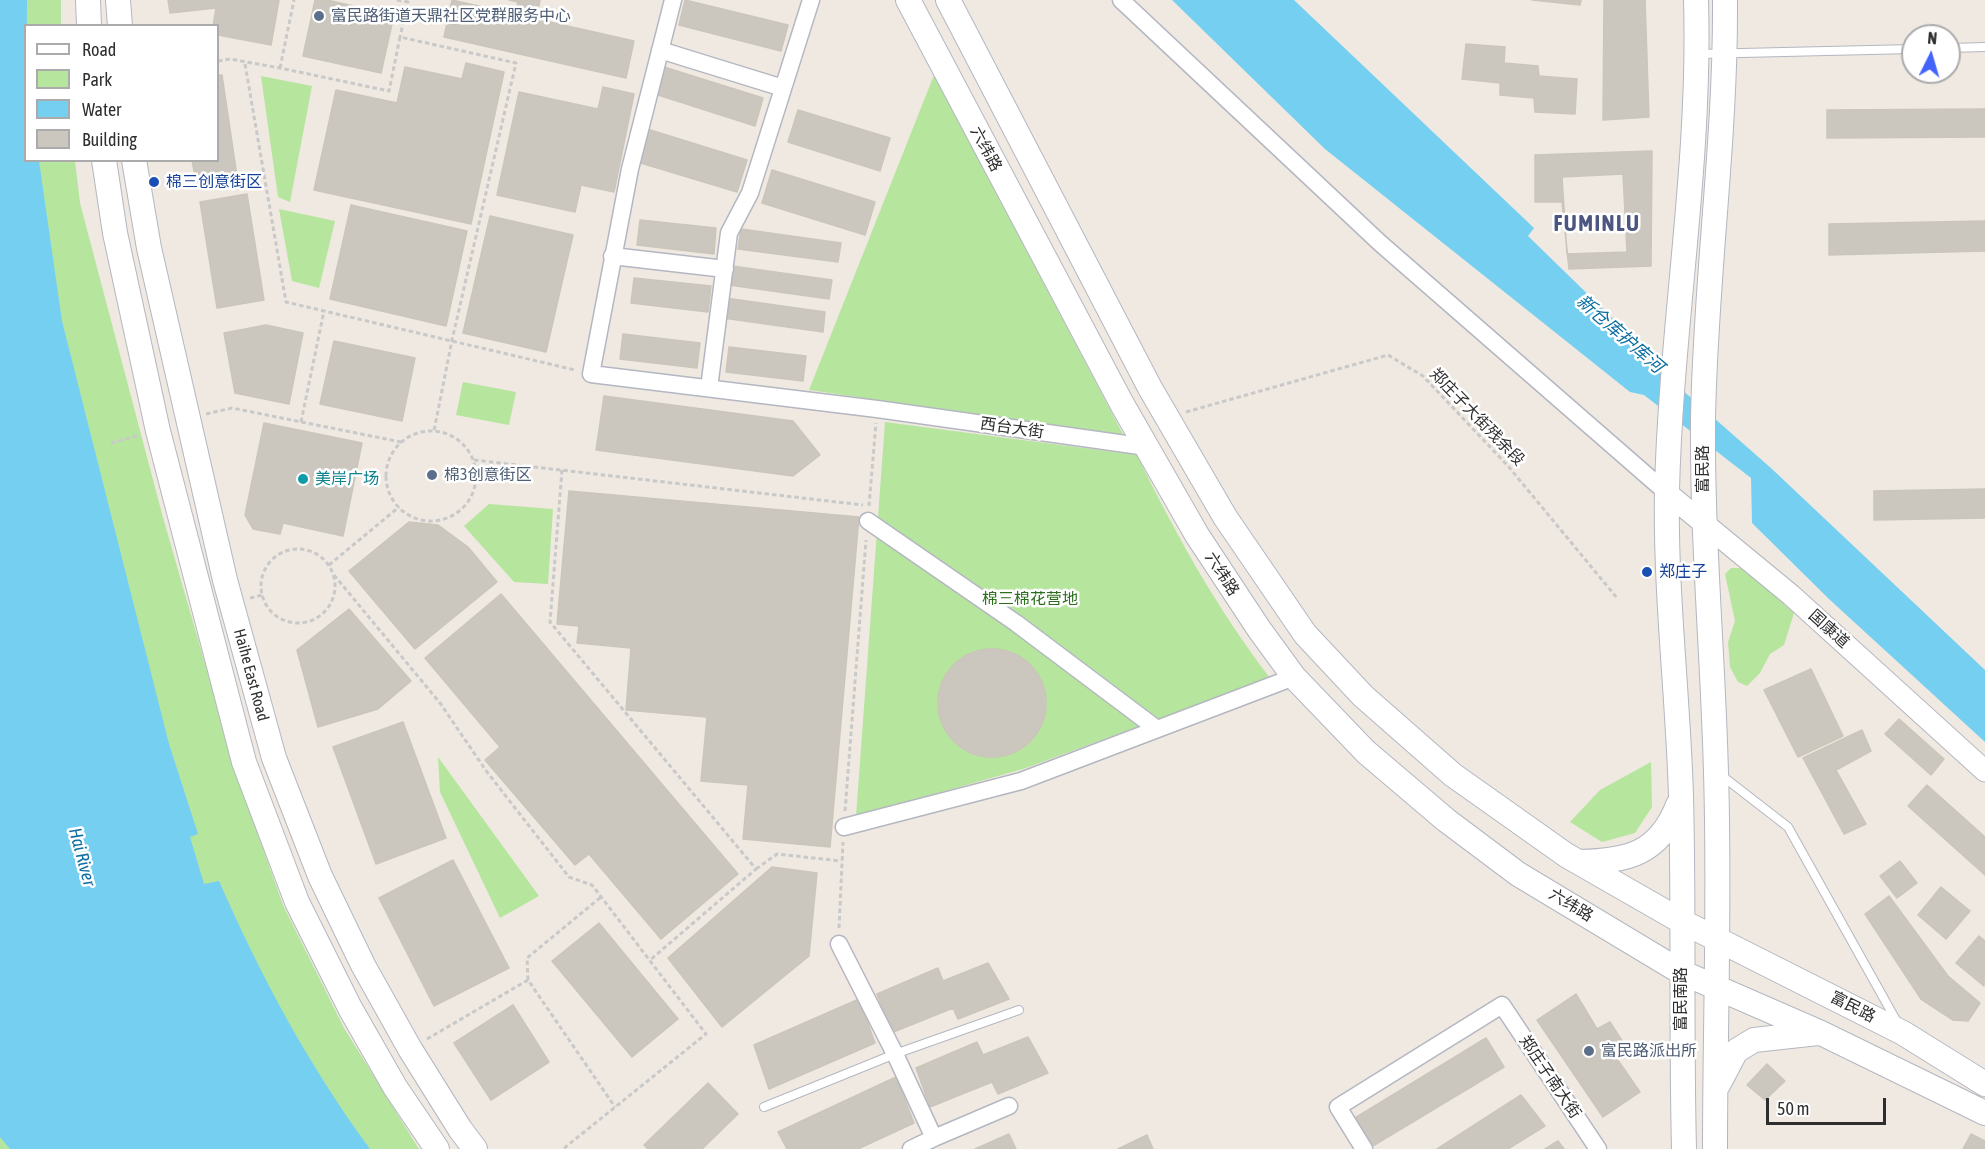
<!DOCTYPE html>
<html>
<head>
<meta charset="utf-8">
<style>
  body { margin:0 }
  #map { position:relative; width:1985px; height:1149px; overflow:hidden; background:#efe9e1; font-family:"Asap Condensed",sans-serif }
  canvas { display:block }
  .legend { position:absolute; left:24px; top:24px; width:195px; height:138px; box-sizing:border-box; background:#fff; border:2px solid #ababab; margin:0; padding:8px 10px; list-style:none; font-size:18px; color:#2e2e2e }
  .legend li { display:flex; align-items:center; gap:12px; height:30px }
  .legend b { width:30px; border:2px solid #ababab }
  .north { position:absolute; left:1901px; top:24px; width:60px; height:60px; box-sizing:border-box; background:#fff; border:2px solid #ababab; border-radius:50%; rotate:5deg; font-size:16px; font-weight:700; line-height:24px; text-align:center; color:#2e2e2e }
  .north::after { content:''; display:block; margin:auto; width:21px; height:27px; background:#4264fb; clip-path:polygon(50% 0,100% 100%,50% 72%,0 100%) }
  .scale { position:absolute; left:1766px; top:1098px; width:120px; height:27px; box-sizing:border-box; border:3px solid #2e2e2e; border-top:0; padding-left:8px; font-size:18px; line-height:21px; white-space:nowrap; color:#2e2e2e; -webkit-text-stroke:4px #fff; paint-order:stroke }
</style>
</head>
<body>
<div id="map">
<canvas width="1985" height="1149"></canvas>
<ul class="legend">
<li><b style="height:8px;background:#fff"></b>Road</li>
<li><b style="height:16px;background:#b6e59e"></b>Park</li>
<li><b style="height:16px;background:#75cff0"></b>Water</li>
<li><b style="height:16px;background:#cbc7bf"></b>Building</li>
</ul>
<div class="north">N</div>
<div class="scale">50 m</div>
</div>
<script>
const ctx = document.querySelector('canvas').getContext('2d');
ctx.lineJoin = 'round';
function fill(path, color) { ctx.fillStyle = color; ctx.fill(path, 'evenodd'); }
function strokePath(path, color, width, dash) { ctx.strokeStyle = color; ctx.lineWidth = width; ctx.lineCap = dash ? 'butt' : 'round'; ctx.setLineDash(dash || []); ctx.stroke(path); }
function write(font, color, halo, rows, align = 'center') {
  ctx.font = font + ' "Asap Condensed","Noto Sans SC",sans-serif'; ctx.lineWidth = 5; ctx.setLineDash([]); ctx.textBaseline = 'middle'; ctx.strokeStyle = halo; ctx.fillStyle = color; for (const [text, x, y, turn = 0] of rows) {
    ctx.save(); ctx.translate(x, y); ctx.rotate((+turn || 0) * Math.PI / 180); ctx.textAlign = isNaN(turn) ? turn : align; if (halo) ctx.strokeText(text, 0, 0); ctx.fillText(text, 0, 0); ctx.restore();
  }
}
fill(new Path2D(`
  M0,0H61V25L26,26V160L75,161L80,203L162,514L237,775L283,905L344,1028L419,1149H0Z
  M934,75L1124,436L809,390Z
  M261,76L312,86L290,202L278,197Z
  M279,209L335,221L319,288L292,281Z
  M463,382L516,392L509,425L456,415Z
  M885,422L1137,455C1176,535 1216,607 1270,678L1023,769L856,816Z
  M489,504L553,509L548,584L514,582L464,526Z
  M1731,568H1743L1794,613L1784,645L1770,654L1760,673L1747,686L1738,682L1730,667L1728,642L1735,621L1725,574Z
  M438,757L539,896L500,918L440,792Z
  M1651,762L1652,807L1635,833L1602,842L1570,822L1600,790Z`), '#b6e59e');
fill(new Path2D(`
  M0,0H27L26,160L39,161L62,321L169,744L198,834L190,837L204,884L219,881C260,975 309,1066 370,1149H10L0,1137Z
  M1172,0H1294L1534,228L1528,236L1641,346L1647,359L1772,469L1985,670V742L1829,599L1752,523L1751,478L1644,395L1630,392L1325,149Z`), '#75cff0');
const building = new Path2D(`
  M168,0H279L271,45L218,35V26H213L216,8L170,13Z
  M315,0H327L394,15L381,73L303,56Z
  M452,0L634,41L626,78L444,37Z
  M509,0H540L539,6L533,5V9L517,6L518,2Z
  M685,0L788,25L781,51L679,25Z
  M1532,0H1581L1580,5Z
  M1604,0H1645L1649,117L1603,120Z
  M1466,44L1505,47L1504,63L1538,66L1539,76L1577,79L1575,114L1535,112L1534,98L1500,95V83L1462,79Z
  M466,63L504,72L471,224L314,190L336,90L397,103L405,67L462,79Z
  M664,67L763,98L755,126L655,94Z
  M218,75H222L237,176L196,182L192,160H218Z
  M603,87L634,94L614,192L581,185L575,212L497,195L519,92L598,109Z
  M1985,109V137L1827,138V110Z
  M798,110L890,138L880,171L788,142Z
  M644,128L747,160L737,192L634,161Z
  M1652,151L1651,266L1569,269L1562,202H1535V155Z
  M772,170L875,202L865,235L762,203Z
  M1623,174L1627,252L1567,254L1562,177Z
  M247,194L264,300L217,308L200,202Z
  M351,205L467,231L446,326L330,299Z
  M490,216L573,235L546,352L463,333Z
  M640,220L716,228L714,254L637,245Z
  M1985,221V251L1829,255V224Z
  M741,229L841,243L838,262L738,249Z
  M732,266L832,280L829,299L729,285Z
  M634,278L711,286L708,312L631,303Z
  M725,298L825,312L823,332L723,318Z
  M266,325L303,333L289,404L235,393L224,333Z
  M623,334L700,343L697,368L620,359Z
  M334,341L415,358L402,421L320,404Z
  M729,347L806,356L803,381L726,372Z
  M604,396L793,421L820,455L793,476L596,450Z
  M264,423L362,443L343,536L283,523L280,534L253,529L245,515Z
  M1985,489V518L1874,520V491Z
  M569,491L859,517L830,847L743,839L748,785L701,781L707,717L626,710L631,648L577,643L579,626L557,624Z
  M409,522L438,525L468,547L497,582L415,649L349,571Z
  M501,594L738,874L661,939L589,854L575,865L485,760L500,747L425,658Z
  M349,609L411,681L378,709L318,727L297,650Z
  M938 703a54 54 0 1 1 108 0a54 54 0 1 1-108 0Z
  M1811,669L1843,736L1798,757L1764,690Z
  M1899,719L1944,759L1931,775L1885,734Z
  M403,722L446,838L376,864L333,747Z
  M1862,730L1871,751L1836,770L1866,824L1844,834L1803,758Z
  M1927,785L1985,837V875L1908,806Z
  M453,860L509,968L434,1006L379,898Z
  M1900,861L1917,883L1897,898L1880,876Z
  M772,867L817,873L809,956L722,1027L668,958Z
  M1941,887L1970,911L1946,939L1918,915Z
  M1889,896L1948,976L1980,1003L1968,1021L1953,1020L1921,999L1865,914Z
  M599,923L678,1019L632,1057L552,961Z
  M1979,936L1985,941L1984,986L1956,963Z
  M988,963L1009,999L958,1019L953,1008L891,1033L877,994L938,968L943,981Z
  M1576,994L1597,1029L1610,1022L1626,1047L1615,1056L1640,1092L1603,1117L1537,1020Z
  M859,999L875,1043L769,1089L754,1045Z
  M513,1005L549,1062L491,1100L454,1043Z
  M1028,1037L1048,1073L998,1094L992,1082L930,1107L916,1068L977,1042L983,1055Z
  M1486,1038L1504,1067L1368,1149L1350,1121Z
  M1767,1064L1785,1081L1765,1100L1747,1085Z
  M896,1077L914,1123L858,1149H787L778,1132Z
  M708,1083L738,1114L702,1149H648L644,1145Z
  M1521,1095L1545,1126L1508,1149H1437Z
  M1009,1134L1016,1149H975Z
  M1971,1134L1985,1141V1149H1963Z
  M1147,1135L1153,1149H1118Z
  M1558,1141L1564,1149H1545Z`);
fill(building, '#cbc7bf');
strokePath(building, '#cbc5ba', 1.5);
const service = new Path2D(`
  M1949,48L1985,47
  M1698,54L1913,49
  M1721,775L1788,827L1897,1022
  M764,1107L895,1054L1019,1010`);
const minor = new Path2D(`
  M673,0L630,169L591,374L877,409L1147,447
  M1121,0L1380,243L1667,493
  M660,50L783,88
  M612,256L725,269
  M709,388L729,233L750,193L811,0
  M868,521L1016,623L1157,729
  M844,827L1021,781L1294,677
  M839,944L895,1054L934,1138L911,1149
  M934,1138L1009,1106
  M1364,1149L1338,1107L1502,1005L1598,1149`);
const tertiary = new Path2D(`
  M1667,493L1791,595L1985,771`);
const secondary = new Path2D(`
  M88,0L89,26
  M118,0L120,26
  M908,0L1122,404L1197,535L1259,629L1294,677L1366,752L1446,820L1518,874L1681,972L1821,1033L1985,1113
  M948,0L1150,388L1225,517L1305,634L1363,696L1453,775L1566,855L1681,921L1903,1033L1985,1084
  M104,160L115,233L158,431L244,762L297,902L350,1008L395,1087L437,1149
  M134,160L149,248L225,580L274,758L320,876L363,965L410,1049L460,1129L475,1149
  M1579,862C1628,861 1659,854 1678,805
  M1718,1085L1736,1051L1754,1040L1818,1033
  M1684,1149C1681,1031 1684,914 1681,796C1678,695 1665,592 1667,490C1671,326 1701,164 1696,0
  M1715,1149C1715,1024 1720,899 1716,773C1713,656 1702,539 1703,421C1705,281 1726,141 1725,0`);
strokePath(service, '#b4b7c1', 10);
strokePath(minor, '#b4b7c1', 19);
strokePath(tertiary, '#b4b7c1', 23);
strokePath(secondary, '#b4b7c1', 26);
strokePath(new Path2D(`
  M397,0L408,2L400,37
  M218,61L230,59L280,68L389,91L400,37L516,63L452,340L434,431
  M245,64L286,302L575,370
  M280,68L294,0
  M1186,412L1388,355L1423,376L1508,466L1617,598
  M206,414L232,408L401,442
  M301,422L324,311
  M386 476a45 45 0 1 1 90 0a45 45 0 1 1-90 0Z
  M111,443L140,435
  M474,460L863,505
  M562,470L550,622L756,869L649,961
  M869,506L876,423
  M261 586a37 37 0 1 1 74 0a37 37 0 1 1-74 0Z
  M329,565L399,507
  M334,575L440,703L487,772L569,877L592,885L706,1034L563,1149
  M250,598L263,595
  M845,811L866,540
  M756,869L777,854L841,861
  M839,928L843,842
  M528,980L527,958L601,897
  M427,1039L528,980L615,1107`), '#c9c9c9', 3, [4.5, 3]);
strokePath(service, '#fff', 8);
strokePath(minor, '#fff', 16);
strokePath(tertiary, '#fff', 21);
strokePath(secondary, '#fff', 24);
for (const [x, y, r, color] of [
  [319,16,6,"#5c6f8a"],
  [154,182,6,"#1a4fb4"],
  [432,475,6,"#5c6f8a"],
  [303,479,6,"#0f9aa8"],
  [1647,572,6,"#1a4fb4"],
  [1589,1051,6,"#5c6f8a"]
]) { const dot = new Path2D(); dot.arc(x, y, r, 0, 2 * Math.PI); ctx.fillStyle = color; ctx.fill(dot); strokePath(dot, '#fff', 2); }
write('16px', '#4e5e75', '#fff', [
  ["富民路街道天鼎社区党群服务中心",331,16],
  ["棉3创意街区",444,475],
  ["富民路派出所",1601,1051]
], 'left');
write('16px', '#2e2e2e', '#fff', [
  ["六纬路",986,149,62],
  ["郑庄子大街残余段",1477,417,46],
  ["西台大街",1012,428,8],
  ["富民路",1703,469,-90],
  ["六纬路",1222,574,57],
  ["国康道",1829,629,42],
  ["Haihe East Road",251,675,75],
  ["六纬路",1571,905,31],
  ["富民南路",1681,999,-90],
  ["富民路",1853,1007,27],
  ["郑庄子南大街",1550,1077,56]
]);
write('16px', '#164399', '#fff', [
  ["棉三创意街区",166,182],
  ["郑庄子",1659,572]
], 'left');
write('16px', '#0d838f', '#fff', [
  ["美岸广场",315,479]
], 'left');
write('16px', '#2c6e1b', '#fff', [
  ["棉三棉花营地",1030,599]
]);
write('italic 18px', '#0d6fa3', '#fff', [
  ["新仓库护库河",1620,334,41],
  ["Hai River",82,857,75]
]);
ctx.letterSpacing = '1.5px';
write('bold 22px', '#4d5680', '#fff', [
  ["FUMINLU",1597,224]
]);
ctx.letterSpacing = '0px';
</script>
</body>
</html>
